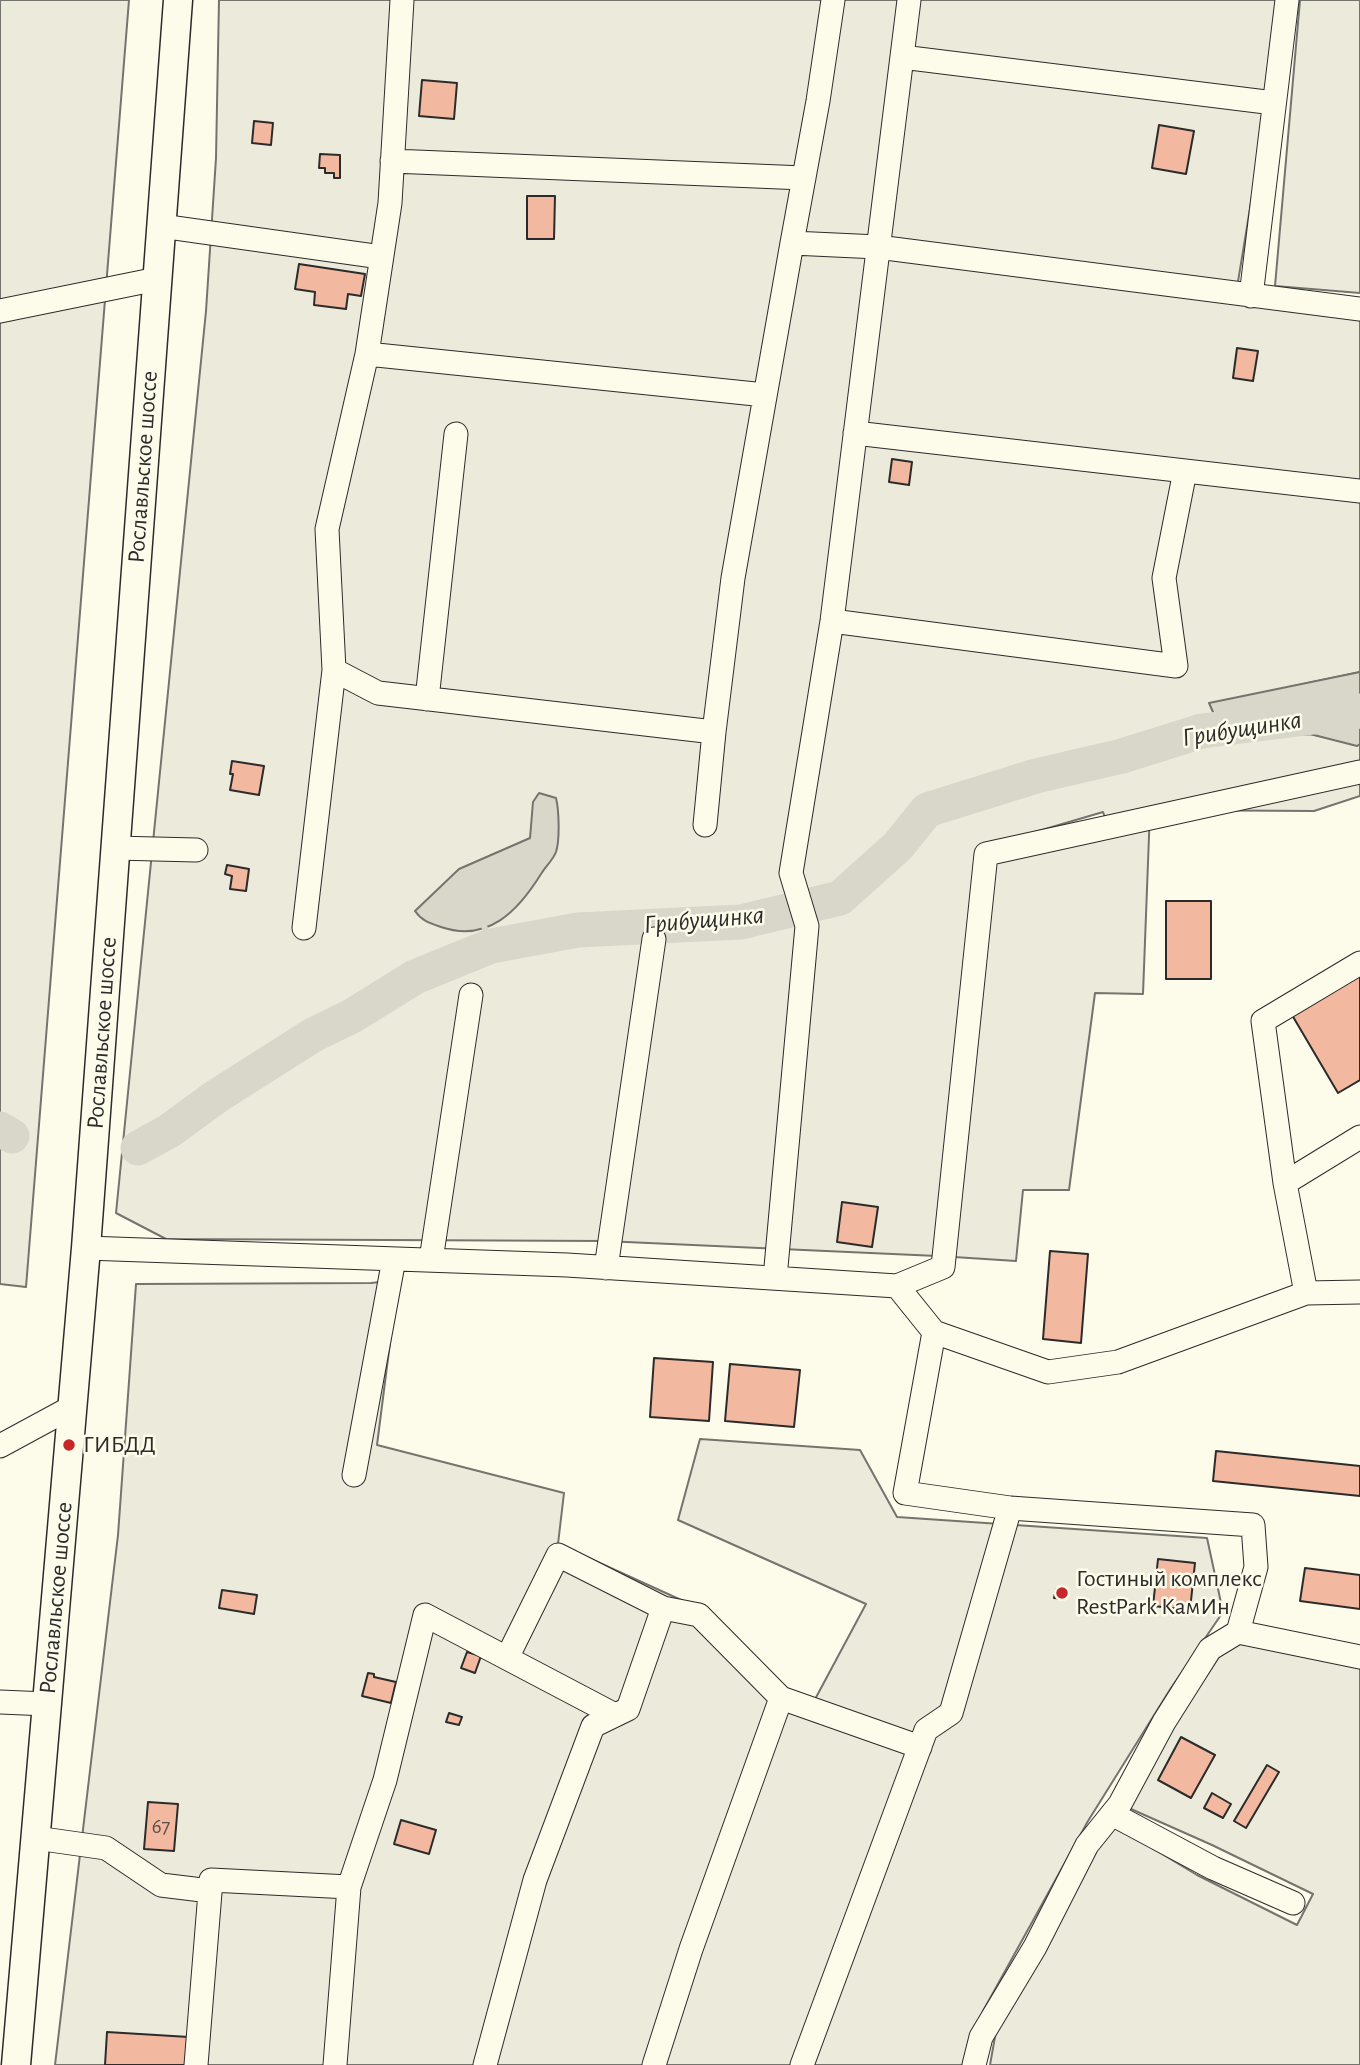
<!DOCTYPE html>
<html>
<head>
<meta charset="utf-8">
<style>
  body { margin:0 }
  canvas { display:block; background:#fdfbea }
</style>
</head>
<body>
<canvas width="1360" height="2065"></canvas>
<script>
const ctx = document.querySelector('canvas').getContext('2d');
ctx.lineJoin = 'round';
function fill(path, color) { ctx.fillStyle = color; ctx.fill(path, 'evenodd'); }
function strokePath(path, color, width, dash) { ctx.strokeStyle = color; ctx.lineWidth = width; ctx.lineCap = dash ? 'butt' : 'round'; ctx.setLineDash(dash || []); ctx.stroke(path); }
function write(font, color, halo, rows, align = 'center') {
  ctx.font = font + ' "Alegreya Sans",sans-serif'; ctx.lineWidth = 5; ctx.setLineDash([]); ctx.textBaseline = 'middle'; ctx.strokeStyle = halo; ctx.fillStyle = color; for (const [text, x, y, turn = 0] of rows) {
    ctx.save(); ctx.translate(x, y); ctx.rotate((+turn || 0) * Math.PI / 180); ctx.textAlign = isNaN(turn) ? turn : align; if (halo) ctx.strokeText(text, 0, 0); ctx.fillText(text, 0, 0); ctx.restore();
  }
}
const green = new Path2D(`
  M0,0H129L26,1287L0,1284Z
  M219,0H1277L1265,117L1235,300L1360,313V672L1210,704L1224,737L1310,734L1360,744V796L1314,811L1150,810L1143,994L1095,993L1069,1190H1023L1016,1261L954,1257L992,858L1106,820L1103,812L977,849L937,1256L604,1241L166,1239L116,1213L206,311L216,158Z
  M1300,0H1360V293L1275,286Z
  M398,1280L377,1445L564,1493L558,1544L701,1609L791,1696L813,1703L866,1604L678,1520L700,1439L860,1450L897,1517L1207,1538L1223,1612L1171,1688L1088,1821L983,2011L970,2065H55L118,1535L136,1284L371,1283Z
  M1228,1643L1307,1650L1360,1663V2065H990L998,2020L1109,1822L1197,1875L1297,1925L1313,1894L1212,1845L1122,1805Z`);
fill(green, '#ecebdb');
strokePath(green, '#74746e', 2);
const water = new Path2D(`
  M1360,672V744L1357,746L1310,734L1224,737L1209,703Z
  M539,793L556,798C559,810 560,840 556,852C553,860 545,867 541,874C518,911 488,943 441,927C429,923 422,921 415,911L459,869L530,838L533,802Z`);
fill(water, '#d8d7c9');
strokePath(water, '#74746e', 2);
strokePath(new Path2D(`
  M483,923L491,946`), '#d8d7c9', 6);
strokePath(new Path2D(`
  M0,1129L12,1136
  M138,1148L169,1131L217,1096L313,1035L352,1016L415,977L491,946L578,930L741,922L840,898L898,846L927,810L1036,776L1122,756L1202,731L1360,711`), '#d8d7c9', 35);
const building = new Path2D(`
  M422,80L457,83L454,119L419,116Z
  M254,121L273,123L271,145L252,143Z
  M1159,125L1194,131L1186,174L1152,168Z
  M320,154L340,155V178H334V173H325V168H319Z
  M527,196H555L554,239H527Z
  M299,264L365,274L361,296L348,294L346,309L314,305L315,292L295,289Z
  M1237,348L1258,351L1253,381L1233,378Z
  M892,459L912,462L909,485L889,482Z
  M232,761L264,766L259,795L230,790L233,774H230Z
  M227,865L249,869L246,891L230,889L232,876L225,874Z
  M1166,901H1211V979H1166Z
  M1360,976V1080L1338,1093L1292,1015Z
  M842,1202L878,1207L872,1247L837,1242Z
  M1050,1251L1088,1254L1081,1343L1043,1339Z
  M654,1358L713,1362L709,1421L650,1417Z
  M730,1364L800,1370L794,1427L725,1421Z
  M1216,1451L1360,1466V1496L1213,1481Z
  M1158,1559L1195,1563L1190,1610L1153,1606Z
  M1305,1568L1360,1575V1609L1300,1601Z
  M1056,1589L1067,1593L1065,1599L1054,1598Z
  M222,1590L257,1595L254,1614L219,1608Z
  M467,1652L481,1656L475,1673L461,1668Z
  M368,1673L374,1674V1677L396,1682L391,1703L362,1696Z
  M449,1713L462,1717L459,1725L446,1722Z
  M1181,1737L1215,1755L1191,1798L1158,1780Z
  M1267,1765L1279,1772L1246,1828L1234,1821Z
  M1212,1793L1231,1804L1223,1818L1204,1808Z
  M148,1802L178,1804L174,1851L144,1849Z
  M401,1820L436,1830L429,1854L394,1844Z
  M107,2032L189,2037L187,2065H105Z`);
fill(building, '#f2b8a0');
strokePath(building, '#2b2b2b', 2);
const minor = new Path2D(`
  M902,57L1274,103
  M392,161L804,178
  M161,226L381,257
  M792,243L818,101L833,0
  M1251,296L1287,0
  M0,311L157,279
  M367,354L390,203L402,0
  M765,395L367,354L327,529L334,670L378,693L714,732L733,578L792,243L878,247L1360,309
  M855,433L1360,491
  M832,621L1176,666L1164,578L1185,471
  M427,699L456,434
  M705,825L714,732
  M115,848L196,850
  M304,928L334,670
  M1360,963L1263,1021L1285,1183L1360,1137
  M1285,1183L1306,1293
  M86,1248L567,1265L897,1286L934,1332L1048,1372L1118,1362L1306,1293L1360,1292
  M431,1260L471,995
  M606,1268L654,939
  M775,1278L807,926L791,873L832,621L909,0
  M897,1286L943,1267L986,854L1360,772
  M934,1332L905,1493L1010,1508L1253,1525L1256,1567L1238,1632L1360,1657
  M0,1446L72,1407
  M354,1475L394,1259
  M507,1658L558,1555L663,1608
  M781,1698L920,1747
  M0,1702L47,1704
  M1112,1814L1213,1868L1293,1903
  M36,1838L106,1848L161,1885L210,1891
  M196,2065L211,1880L349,1887
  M335,2065L349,1887L385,1780L425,1615L615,1715
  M485,2065L535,1880L593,1726L628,1709L663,1608L699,1615L781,1698L691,1949L654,2065
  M802,2065L926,1730L951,1713L1010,1508
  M974,2065L981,2037L1035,1947L1087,1845L1120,1804L1164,1722L1210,1649L1238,1632`);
const major = new Path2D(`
  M16,2065L86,1248L178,0`);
strokePath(minor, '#2b2b2b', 25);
strokePath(major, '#2b2b2b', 31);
strokePath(minor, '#fdfbea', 23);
strokePath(major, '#fdfbea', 28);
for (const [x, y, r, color] of [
  [69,1445,7,"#c62828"],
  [1062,1593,7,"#c62828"]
]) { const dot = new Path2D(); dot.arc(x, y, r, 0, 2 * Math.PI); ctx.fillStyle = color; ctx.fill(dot); strokePath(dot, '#fdfbea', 2.5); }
write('21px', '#5d4e48', null, [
  ["67",161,1827]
]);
write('24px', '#2b2b2b', '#fdfbea', [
  ["Рославльское шоссе",143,467,-86],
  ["Рославльское шоссе",102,1033,-86],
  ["Рославльское шоссе",56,1598,-85]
]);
write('24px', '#2b2b2b', '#fdfbea', [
  ["ГИБДД",83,1445],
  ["Гостиный комплекс",1076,1579],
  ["RestPark КамИн",1076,1607]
], 'left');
write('italic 26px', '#2b2b2b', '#fdfbea', [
  ["Грибущинка",1242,729,-9],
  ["Грибущинка",704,920,-5]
]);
</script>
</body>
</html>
